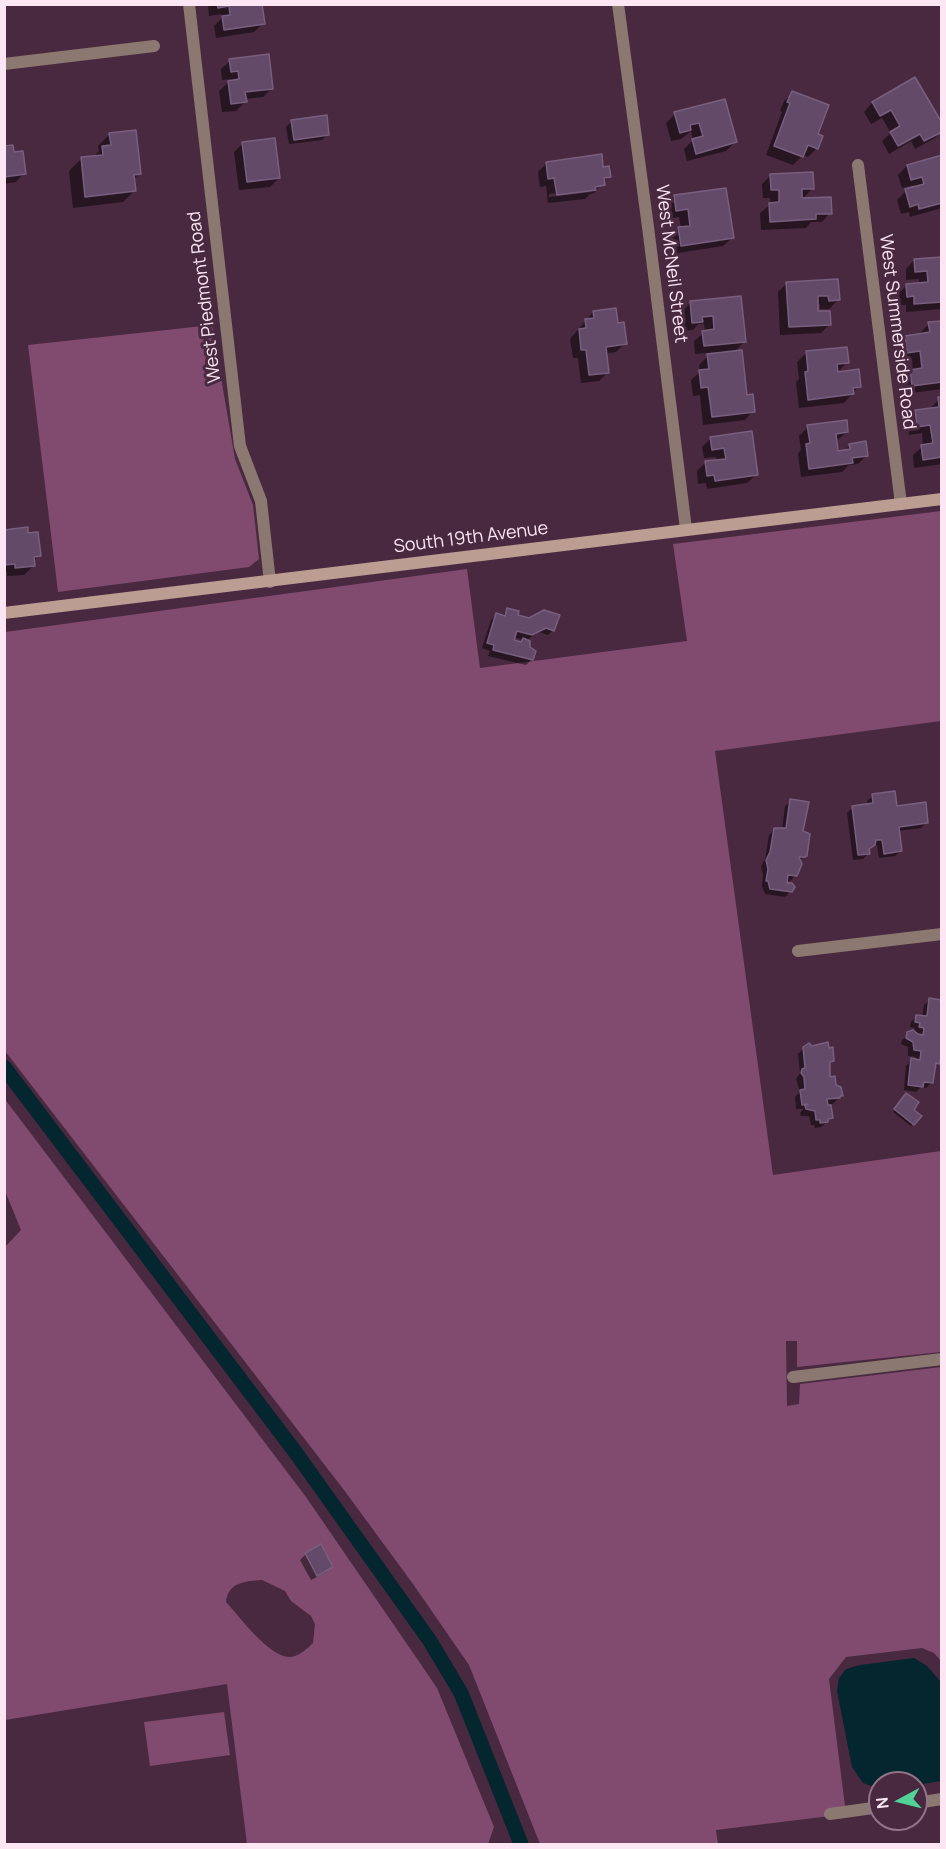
<!DOCTYPE html>
<html>
<head>
<meta charset="utf-8">
<style>
  body { margin:0 }
  #map { position:relative; width:946px; height:1849px; overflow:hidden; background:#49293f; font-family:Manrope,sans-serif }
  canvas { display:block }
  .frame { position:absolute; inset:0; border:6px solid #fce6f4; pointer-events:none }
  .north { position:absolute; left:868px; top:1771px; width:60px; height:60px; box-sizing:border-box; background:#49293f; border:2px solid #917587; border-radius:50%; rotate:263deg; font-size:16px; font-weight:700; line-height:24px; text-align:center; color:#fce6f4 }
  .north::after { content:''; display:block; margin:auto; width:21px; height:27px; background:#51d397; clip-path:polygon(50% 0,100% 100%,50% 72%,0 100%) }
</style>
</head>
<body>
<div id="map">
<canvas width="946" height="1849"></canvas>
<div class="frame"></div>
<div class="north">N</div>
</div>
<script>
const ctx = document.querySelector('canvas').getContext('2d');
ctx.lineJoin = 'round';
function fill(path, color) { ctx.fillStyle = color; ctx.fill(path, 'evenodd'); }
function strokePath(path, color, width, dash) { ctx.strokeStyle = color; ctx.lineWidth = width; ctx.lineCap = dash ? 'butt' : 'round'; ctx.setLineDash(dash || []); ctx.stroke(path); }
function write(font, color, halo, rows, align = 'center') {
  ctx.font = font + ' Manrope,sans-serif'; ctx.lineWidth = 6; ctx.setLineDash([]); ctx.textBaseline = 'middle'; ctx.strokeStyle = halo; ctx.fillStyle = color; for (const [text, x, y, turn = 0] of rows) {
    ctx.save(); ctx.translate(x, y); ctx.rotate((+turn || 0) * Math.PI / 180); ctx.textAlign = isNaN(turn) ? turn : align; if (halo) ctx.strokeText(text, 0, 0); ctx.fillText(text, 0, 0); ctx.restore();
  }
}
fill(new Path2D(`
  M212,325L235,459L253,505L259,559L249,567L58,592L28,345Z
  M941,511V721L715,751L773,1175L941,1151V1352L797,1367V1341H786L787,1406L799,1404L800,1384L941,1367V1661L934,1653L922,1648L846,1657L829,1679L846,1814L716,1830L718,1844H540L469,1665L413,1584L344,1490L5,1051V632L467,569L480,668L687,641L673,544Z
  M4,1098L306,1497L420,1663L437,1688L494,1827L488,1844H247L227,1684L5,1720L4,1248L21,1230L5,1191ZM262,1580L285,1591L291,1601L311,1616L315,1624L313,1643C307,1649 298,1657 289,1657C268,1656 240,1617 226,1602C228,1582 246,1581 262,1580Z
  M224,1712L230,1755L150,1766L144,1722Z`), '#804b6f');
fill(new Path2D(`
  M914,1658L927,1666L941,1682V1781L916,1785V1783H880V1789L863,1783L852,1767L837,1691L839,1678L846,1669L860,1665Z`), '#03262f');
fill(new Path2D(`
  M208,4H261L263,23L254,32L216,38L214,26L221,19V14L209,16Z
  M230,61L272,88L263,97L245,99V102L236,111L222,112L219,91L232,79L222,80L221,69Z
  M915,79L942,131L935,138L915,149L911,141L889,154L882,141L891,133L882,118L871,124L864,112L872,103Z
  M793,93L816,135L817,148L808,157L803,155L793,165L766,155L782,112L780,111L784,101Z
  M724,100L735,142L726,151L687,161L684,149L693,140L691,131L681,139L671,141L666,123L675,114Z
  M292,121L328,134L322,140L289,144L286,127Z
  M110,134L139,174L133,180L135,190L123,202L73,208L69,171L81,159L93,157L99,151L98,146Z
  M243,143L279,178L270,187L239,190L234,152Z
  M4,147L12,154L24,173L16,182L4,184Z
  M942,156V208L910,217L909,212L901,214L897,200L906,191L915,188L914,185L902,188L898,175L907,166Z
  M547,163L602,169L609,176L594,193L590,194L585,199L548,203L546,186L540,187L538,172ZM595,189L592,192L549,197V194Z
  M771,175L813,188L801,200L830,213L822,222H811L806,228L761,230L760,213L771,204L770,198H763L762,184Z
  M675,197L732,238L723,246L672,254L670,238L681,228L679,217L668,219L666,206Z
  M942,258V309L906,312V305H899L898,294L907,285L919,284V279L906,280V269L914,260Z
  M837,280L838,300L829,309H820V304H817V313L830,324L821,333L780,335L778,292L787,283Z
  M740,298L745,341L733,353L746,397L753,411L745,420L703,425L700,395L693,396L691,380L700,372L699,365L708,356L719,354L718,352L695,354L694,341L705,332L704,324H698L693,330L683,331L682,312L690,303Z
  M593,312L617,325L625,343L616,352L605,354L608,372L599,381L581,383L578,358H573L570,339Z
  M942,322V389L904,394L902,380L913,371L912,359L899,361L897,346L906,337L920,335V333L929,324Z
  M806,353L847,362L837,373L859,386L844,403L799,408L796,382L799,379L797,362Z
  M939,399H942V464L914,468L913,455L923,446L922,433L909,435L907,420L915,412L930,409Z
  M808,427L847,432L836,441L837,452L844,451L850,445L867,455L858,464L849,465L842,472L801,477L798,454L801,450L799,436Z
  M751,433L756,475L747,483L707,489L706,483L698,484L697,471L705,463L717,461L716,457L704,458L702,447L711,438Z
  M4,532L27,535L39,555L33,562V566L24,575L7,576V572L4,573Z
  M508,609L516,616L553,630L548,635L539,632L525,641L532,659L526,665L488,656L490,651L482,648L491,620L496,615L502,616ZM514,637L523,640L520,643L512,641Z
  M873,796L927,823L921,828L898,831L901,851L895,856L879,858L877,845H873L868,850L869,853L863,859L853,860L847,813L852,808L868,806L867,801Z
  M791,801L801,832L805,855L799,861L796,875L790,881H786V884L793,889L785,897L765,894L762,886L763,875L761,867L765,859L769,835L775,829L782,830L785,806Z
  M930,1000L942,1044V1058L934,1067L932,1082L926,1088L921,1087L916,1092L904,1090L906,1066L912,1060L916,1061V1057L908,1056V1047L901,1044L902,1040L914,1031L915,1028L910,1027L911,1022L917,1016L922,1017L924,1005Z
  M804,1048L833,1061L829,1065V1079L841,1095L833,1104H829L831,1118L821,1127L815,1128L814,1125H811L809,1116H801L800,1113L804,1109H796L795,1097L800,1092L796,1079L800,1073L798,1054Z
  M904,1097L912,1111L919,1116L911,1126L893,1112Z
  M306,1554L332,1567L326,1572L311,1580L300,1560Z`), '#0007');
strokePath(new Path2D(`
  M4,1067L296,1453L430,1641L461,1693L521,1844`), '#03262f', 15);
const building = new Path2D(`
  M217,4H262L265,24L224,30L222,16L230,15L229,6L218,8Z
  M269,54L273,89L245,92L247,102L231,104L228,81L239,79L238,71L231,72L229,59Z
  M915,77L942,123V132L924,141L920,134L898,146L890,132L900,126L891,110L880,116L872,102Z
  M792,91L829,105L818,134L823,136L818,149L808,145L803,157L774,146L790,103L787,102Z
  M725,99L737,142L696,154L692,139L703,136L699,123L690,125L691,130L680,133L674,112Z
  M327,115L329,135L294,140L291,120Z
  M136,130L141,174L134,175L136,191L85,197L81,157L103,155L102,146L111,145L109,133Z
  M275,138L280,178L247,182L242,142Z
  M13,145L14,152L23,151L26,174L4,177V146Z
  M602,154L603,167L609,166L611,177L604,178L605,185L595,187L596,190L557,195L554,178L548,179L546,162Z
  M942,155V203L919,209L918,204L910,207L905,189L924,184L922,177L911,180L907,165Z
  M813,172L814,189H802V198L831,197L832,214H816V219L770,222L769,203L779,202V190H771L770,174Z
  M726,188L734,238L681,246L678,227L690,226L688,209L676,211L674,195Z
  M942,257V302L914,304V296L907,297L906,284L928,282L927,271L915,272L914,259Z
  M838,279L840,300L829,301L828,296H818V311H830L831,325L789,327L786,282Z
  M741,296L746,342L704,346L702,331L714,329L713,316L702,317L703,322L692,323L690,301Z
  M616,308L618,323L624,322L627,344L606,347L609,373L589,375L586,350H581L579,329L586,328L585,319L594,318L593,311Z
  M942,321V382L912,386L910,370L922,368L920,351L907,353L905,336L930,332L928,322Z
  M847,347L849,363L837,364L838,372L859,369L861,387L853,388L854,394L808,400L805,372L808,371L806,351Z
  M742,350L747,395L753,394L755,412L712,417L708,387L701,388L699,370L709,369L707,354Z
  M938,397H942V457L923,460L921,445L933,443L930,425L917,427L915,410L939,407Z
  M847,420L848,432L836,434L838,451L850,449L849,444L866,441L868,456L852,458L853,463L809,469L806,444L810,443L807,425Z
  M752,431L758,475L715,481L714,475L707,476L705,461L726,459L724,448L712,450L710,437Z
  M28,527V533L38,532L41,556L34,557L35,566L15,568V564L4,565V530Z
  M507,608L519,611L518,615L529,618L544,610L560,615L554,631L546,628L532,635L517,631L514,640L521,642L523,638L530,641V647L536,651L533,660L493,650L494,645L487,643L496,613L505,616Z
  M895,791L897,806L926,802L928,823L899,827L902,851L884,854L882,840H876L875,845L869,849L870,854L858,855L852,806L873,803L872,794Z
  M790,799L809,802L803,831L810,834L807,856L805,857H799L802,864L797,876L788,875L787,883H792L795,887L792,892L770,889L768,881H766L768,869L766,860L770,852L774,828H786Z
  M929,998L942,1000V1054L939,1064L936,1063L933,1083L924,1082L923,1087L908,1085L911,1058L920,1060L921,1051L914,1050L913,1042L906,1038L907,1032L913,1030L918,1034L923,1035L924,1028L919,1027L920,1023L915,1022L916,1015L927,1016Z
  M828,1042L829,1048L833,1047L834,1061L830,1062V1077L835,1076L836,1085L841,1087L843,1096H840V1098L827,1099L828,1105H831L833,1118L828,1119V1122L820,1123V1120H816L815,1111L806,1109L805,1106L808,1104L802,1105L800,1090L805,1089L804,1077L801,1073L802,1069L805,1068L803,1047L809,1043L812,1046Z
  M906,1093L919,1102L914,1110L922,1116L914,1125L894,1109Z
  M321,1544L333,1567L317,1576L305,1553Z`);
fill(building, '#644a69');
strokePath(building, '#795f7f', 1.5);
strokePath(new Path2D(`
  M189,4L240,446L261,501L270,582
  M618,4L648,227L686,529
  M4,64L154,46
  M858,165L901,504
  M798,951L942,934
  M793,1377L942,1359
  M916,1803L942,1799
  M830,1814L880,1807`), '#8b7871', 12);
strokePath(new Path2D(`
  M4,613L942,499`), '#bc9d92', 12);
write('18px', '#fce6f4', '#49293f', [
  ["West McNeil Street",671,264,83],
  ["West Piedmont Road",205,297,-97],
  ["West Summerside Road",897,332,83],
  ["South 19th Avenue",471,538,-7]
]);
</script>
</body>
</html>
